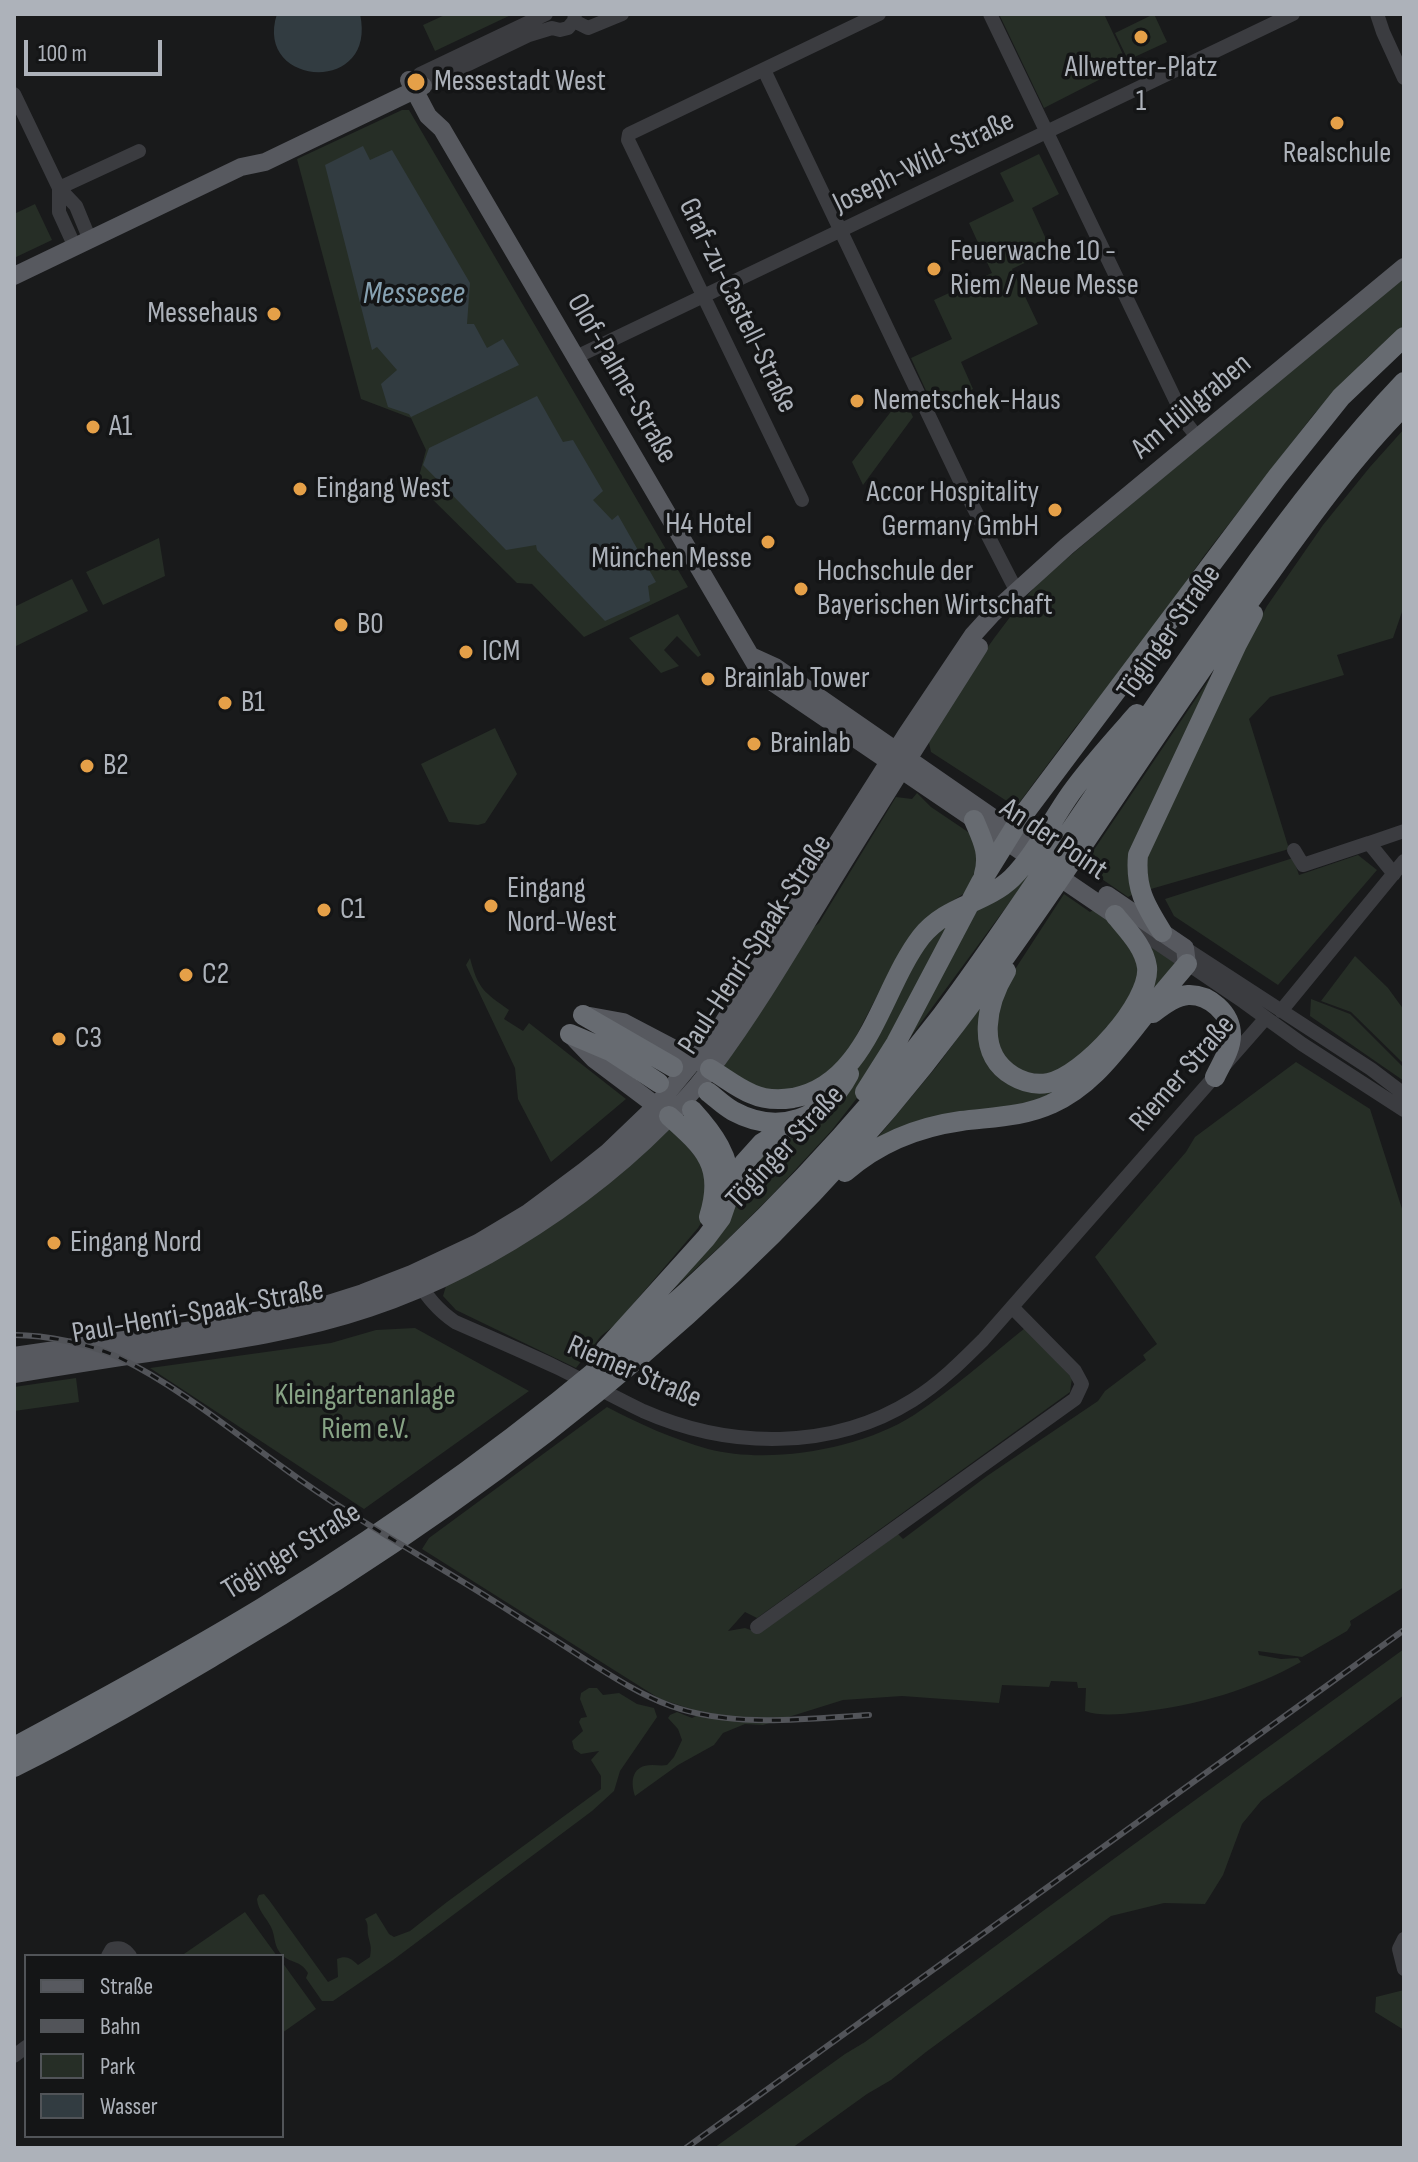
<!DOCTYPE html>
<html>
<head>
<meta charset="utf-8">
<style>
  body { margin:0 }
  #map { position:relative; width:1418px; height:2162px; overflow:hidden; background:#191a1b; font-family:"Sofia Sans Condensed",sans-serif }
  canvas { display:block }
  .frame { position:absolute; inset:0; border:16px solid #adb2ba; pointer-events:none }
  .legend { position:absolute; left:24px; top:1954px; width:260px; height:184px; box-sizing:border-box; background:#141516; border:2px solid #515458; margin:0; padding:10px 14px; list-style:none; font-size:24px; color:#adb2ba }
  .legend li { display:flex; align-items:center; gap:16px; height:40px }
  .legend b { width:40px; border:2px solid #515458 }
  .scale { position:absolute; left:24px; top:40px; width:138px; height:36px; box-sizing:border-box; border:4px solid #adb2ba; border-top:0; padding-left:10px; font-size:24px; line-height:28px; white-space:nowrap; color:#adb2ba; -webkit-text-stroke:6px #141516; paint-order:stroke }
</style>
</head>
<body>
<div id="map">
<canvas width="1418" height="2162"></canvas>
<div class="frame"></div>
<ul class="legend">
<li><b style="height:10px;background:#57595f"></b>Straße</li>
<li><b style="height:10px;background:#525459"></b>Bahn</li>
<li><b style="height:22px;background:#262e26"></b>Park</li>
<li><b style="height:22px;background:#323c41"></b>Wasser</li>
</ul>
<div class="scale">100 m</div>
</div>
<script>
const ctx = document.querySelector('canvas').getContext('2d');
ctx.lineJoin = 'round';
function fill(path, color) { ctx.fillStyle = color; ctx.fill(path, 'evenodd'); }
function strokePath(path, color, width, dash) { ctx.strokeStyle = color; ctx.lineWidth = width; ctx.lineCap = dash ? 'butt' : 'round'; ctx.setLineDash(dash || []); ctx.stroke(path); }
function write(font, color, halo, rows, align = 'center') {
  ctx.font = font + ' "Sofia Sans Condensed",sans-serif'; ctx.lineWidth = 7; ctx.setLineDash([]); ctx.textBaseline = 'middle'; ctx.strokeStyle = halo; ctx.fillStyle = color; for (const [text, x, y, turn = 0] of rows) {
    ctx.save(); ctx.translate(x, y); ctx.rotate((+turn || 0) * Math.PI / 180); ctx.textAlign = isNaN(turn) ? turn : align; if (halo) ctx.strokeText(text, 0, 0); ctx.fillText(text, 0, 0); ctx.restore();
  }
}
fill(new Path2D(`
  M447,14H513L435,51L423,25Z
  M999,14H1104L1128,65L1044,108Z
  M1154,14L1167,42L1128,60L1115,33Z
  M402,110H409L688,587L584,637L532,584L517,583L417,484L426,450L411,418L361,399L297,159Z
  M1039,154L1059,194L1032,208L1051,250L1012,269L1038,324L961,362L973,389L934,408L911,358L952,339L934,300L992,273L969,223L1014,201L1000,173Z
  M35,204L52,240L14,258V214Z
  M1404,275V326L1366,359L1314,414L1204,556L1139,649L1074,729L1016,807L931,752L928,738C962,684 997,629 1040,581Z
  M903,396L913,417L863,485L852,462Z
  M1404,429V606L1393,638L1337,655L1344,675L1270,697L1249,719L1289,849L1144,891L1147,853L1228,680L1267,606L1323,525L1370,467Z
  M159,538L165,576L103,605L86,572Z
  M72,579L88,611L14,647V607Z
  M678,614L701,655L698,657L677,636L664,650L679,666L661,673L629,638Z
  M1222,660L1142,832L1136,893L1128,897L1083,866Z
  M495,728L517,774L485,823L478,825L449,822L421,764Z
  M917,793L931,807L971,834L982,860L965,893L944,906L878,994L850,1048L830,1076L805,1091L771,1094L727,1073L723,1060L809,931L819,923L896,797L912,799Z
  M1358,855L1377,870L1278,985L1174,916L1165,899L1293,858L1299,875Z
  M1032,872L892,1062L981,903Z
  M1064,894L1090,912L1093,910L1112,923L1133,946L1143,971L1114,1023L1106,1027L1101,1039L1056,1077L1015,1071L993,1043L1001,997L1010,977Z
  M955,918L857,1098L832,1130L773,1194L725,1242L645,1315L752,1162L850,1082L922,944Z
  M1139,936L1175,963L1173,971C1140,1011 1092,1081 1045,1101C1020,1111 993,1112 966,1115C932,1120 899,1132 868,1149L937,1066L985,1001C982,1016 978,1035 983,1051C991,1072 1021,1094 1043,1091C1055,1089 1068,1083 1078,1077C1101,1054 1158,999 1152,965C1150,955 1143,945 1139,936Z
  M1355,956L1388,988L1404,1010V1064L1351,1012L1321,1001Z
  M470,958C478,989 484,992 509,1010L504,1019L523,1031L529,1023L626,1099L551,1162L518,1099L515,1068L466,965Z
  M1311,999L1350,1014L1404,1068V1081L1310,1016Z
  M1296,1062L1370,1109L1404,1215V1587L1350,1621L1351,1625L1347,1631L1302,1657L1258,1651L1259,1655L1281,1659L1298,1658L1301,1662C1250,1690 1198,1705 1140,1712C1123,1714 1101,1717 1085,1711L1086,1688H1078L1077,1682L1051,1681L1049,1687L1002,1685L999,1703L902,1696L843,1700L763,1725L745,1724L723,1733L714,1745L678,1765L635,1796C630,1781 632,1765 652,1765C657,1765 662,1766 667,1765L674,1757L682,1740L678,1729L668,1718L670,1715L677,1712L692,1718L696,1716L691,1709L660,1699L422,1549L429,1538L607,1407C639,1424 673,1439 708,1449C770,1465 861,1449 914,1415C953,1389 989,1357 1025,1328L1072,1378L1070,1392L757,1618L745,1612L728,1631L745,1628L759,1633L898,1534L903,1539L987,1476L1098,1401L1105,1391L1146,1360L1143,1355L1157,1344L1095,1257L1186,1152L1195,1137Z
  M665,1128L675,1130L707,1172L705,1216L698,1228L616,1324L601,1336L576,1368L456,1310L443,1296L446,1286Z
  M415,1328L529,1391L364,1509L150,1368L331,1343L376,1330Z
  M76,1378L79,1402L14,1411V1387Z
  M1404,1649V1695L1261,1801L1242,1824L1223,1875L1205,1904L1164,1903L1111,1916L926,2052L891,2080L867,2094L792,2148H714L845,2054L865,2042L1115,1858Z
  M589,1688H597L603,1695L619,1693L637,1704L654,1708L657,1717L620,1771L614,1791L592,1811L393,1960L333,2001H322L306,1978L308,1973C300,1960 293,1964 283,1956C273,1947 276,1937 271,1927C266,1917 258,1911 257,1899L259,1895L264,1894L269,1900L328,1982L338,1977L337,1959C346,1955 351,1958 358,1965L370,1957C372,1945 370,1945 368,1935C367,1928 369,1925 365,1919L376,1913L389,1934L394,1937L410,1931L447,1902L601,1789V1776L591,1760L599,1751L581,1754L574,1749L572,1741L583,1731L579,1722L581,1718L587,1717L580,1699L581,1693Z
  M245,1912L277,1956H181Z
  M282,1962L316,2009L282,2033Z
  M1404,1990V2030L1375,2012L1376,1997Z`), '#262e26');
fill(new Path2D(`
  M277,14H360C378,96 253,87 277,14Z
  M363,146L370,160L392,150L470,283L467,324H474L487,348L503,339L519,365L411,417L409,414L388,407L381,384L397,370L377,347L372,350L325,165Z
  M537,396L563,442L573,440L603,491L593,500L612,520L618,515L656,582L648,586L650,601L605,621L537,550L536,545L506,550L423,465L429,448Z`), '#323c41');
strokePath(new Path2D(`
  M990,14L1187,424L1198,438
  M1377,14L1383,32L1404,78
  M574,21L588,28L622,14
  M764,70L962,485L1017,592
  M420,74L546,14
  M425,85L529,35L552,28L560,30L568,28L574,21L575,14
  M14,94L59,188L76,206L90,240
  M59,188L139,151
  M59,188V212L75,247
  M576,357L1293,14
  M802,500L628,140L629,134L879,14
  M1369,843L1404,831
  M1294,850L1303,865L1369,843L1394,874
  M1129,924L1244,1002L1302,1044L1404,1110
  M1185,948L1371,1069L1404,1094
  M1281,1011L1404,861
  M416,1280C428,1297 437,1310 455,1322C489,1337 522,1351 556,1367C585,1381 614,1397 643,1411C729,1449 832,1451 913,1400C940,1383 961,1362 983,1340L1265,1019
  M757,1627L1075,1399L1082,1384L1075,1371L1012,1307
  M1404,1939L1399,1949L1404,1969
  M108,1956L112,1949C120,1947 124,1948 130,1956
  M14,2056L26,2047`), '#3b3c40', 14);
strokePath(new Path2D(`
  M409,80L428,116L442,129L757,667L765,677L1115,915
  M14,276L241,167L265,162L423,86
  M753,657L775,667L1022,838
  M1107,895L1185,948L1187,964
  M590,1016L623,1022L705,1065
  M572,1036L594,1059L663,1111
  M14,1356L262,1320L325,1305L363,1293L412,1274L478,1243L528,1213L583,1172L608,1152L657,1105L716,1034L906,735L973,635L993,613L1067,546L1404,267
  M14,1374C63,1366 112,1358 161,1351C231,1341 301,1331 369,1308C496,1265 631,1173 713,1066C759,1004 798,936 838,871C885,795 932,721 979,647`), '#57595f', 18);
strokePath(new Path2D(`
  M974,820C982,839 990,853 984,874
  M1162,932C1145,905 1135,888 1138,855L1237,644L1253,614
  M1006,971C987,1002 974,1053 1013,1076C1023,1082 1036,1085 1048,1083C1083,1077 1151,1002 1147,967C1144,946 1127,930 1115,915
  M1153,1013C1163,1005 1175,996 1188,995C1209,994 1231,1013 1231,1035C1231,1050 1221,1064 1215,1077
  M583,1015L673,1067
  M570,1034L610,1051L659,1083
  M710,1069C724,1077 737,1088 752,1094C765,1100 779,1100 793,1098C868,1084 881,989 921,937C946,905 985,904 1012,878C1036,854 1051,821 1071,793C1091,765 1114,740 1137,714
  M708,1092C716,1098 724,1106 733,1111C779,1136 825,1119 849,1074
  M865,1092L896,1043L981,882L1020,819L1277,477L1341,397L1404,337
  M692,1110C713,1133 731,1157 730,1190
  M669,1116C705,1148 725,1166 709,1217
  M845,1172C878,1143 918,1127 961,1121C991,1117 1023,1117 1051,1104C1088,1088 1112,1056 1136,1026C1152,1005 1170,984 1187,964
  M605,1350L706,1238L721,1218L730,1192L744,1163L762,1143L801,1119
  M14,1747C98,1702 183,1656 265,1606C522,1448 758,1255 942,1015C970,978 996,940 1022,902C1093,798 1162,693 1236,591C1288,518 1342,447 1404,382
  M14,1767C85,1732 154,1691 222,1651C500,1487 761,1284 956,1024C1064,881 1157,728 1262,584C1306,523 1351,459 1404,406`), '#676b71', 20);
const rail = new Path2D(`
  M14,1335C46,1335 91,1344 120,1358C179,1387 232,1431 285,1469C353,1519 428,1559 500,1605C528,1623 557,1641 586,1660C613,1677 641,1695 671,1706C734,1728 804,1719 869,1715
  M686,2148L1404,1630`);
strokePath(rail, '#525459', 6);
strokePath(rail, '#141516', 3, [9]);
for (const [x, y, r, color] of [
  [1141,37,8,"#e5a048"],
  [416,82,10,"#e5a048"],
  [1337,123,8,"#e5a048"],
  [934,269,8,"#e5a048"],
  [274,314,8,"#e5a048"],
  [857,401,8,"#e5a048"],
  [93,427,8,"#e5a048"],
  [300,489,8,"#e5a048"],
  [1055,510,8,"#e5a048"],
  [768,542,8,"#e5a048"],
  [801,589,8,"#e5a048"],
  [341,625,8,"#e5a048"],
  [466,652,8,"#e5a048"],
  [708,679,8,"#e5a048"],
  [225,703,8,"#e5a048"],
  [754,744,8,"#e5a048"],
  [87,766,8,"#e5a048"],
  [491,906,8,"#e5a048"],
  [324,910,8,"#e5a048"],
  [186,975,8,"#e5a048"],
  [59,1039,8,"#e5a048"],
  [54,1243,8,"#e5a048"]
]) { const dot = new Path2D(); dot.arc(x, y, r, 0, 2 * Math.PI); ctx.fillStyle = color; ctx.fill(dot); strokePath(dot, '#141516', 3); }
write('30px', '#adb2ba', '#141516', [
  ["Allwetter-Platz",1141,68,"center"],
  ["1",1141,102,"center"],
  ["Messestadt West",434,82],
  ["Realschule",1337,154,"center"],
  ["Feuerwache 10 -",950,252],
  ["Riem / Neue Messe",950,286],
  ["Messehaus",258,314,"right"],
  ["Nemetschek-Haus",873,401],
  ["A1",109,427],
  ["Eingang West",316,489],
  ["Accor Hospitality",1039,493,"right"],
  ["Germany GmbH",1039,527,"right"],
  ["H4 Hotel",752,525,"right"],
  ["München Messe",752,559,"right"],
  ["Hochschule der",817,572],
  ["Bayerischen Wirtschaft",817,606],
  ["B0",357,625],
  ["ICM",482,652],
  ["Brainlab Tower",724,679],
  ["B1",241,703],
  ["Brainlab",770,744],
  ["B2",103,766],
  ["Eingang",507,889],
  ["Nord-West",507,923],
  ["C1",340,910],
  ["C2",202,975],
  ["C3",75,1039],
  ["Eingang Nord",70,1243]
], 'left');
write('30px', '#adb2ba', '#141516', [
  ["Joseph-Wild-Straße",924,163,-26],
  ["Graf-zu-Castell-Straße",737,306,64],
  ["Olof-Palme-Straße",621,379,60],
  ["Am Hüllgraben",1192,407,-40],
  ["Töginger Straße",1170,633,-55],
  ["An der Point",1053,840,34],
  ["Paul-Henri-Spaak-Straße",756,945,-57],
  ["Riemer Straße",1183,1074,-49],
  ["Töginger Straße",786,1148,-47],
  ["Paul-Henri-Spaak-Straße",198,1313,-10],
  ["Riemer Straße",634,1373,23],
  ["Töginger Straße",292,1552,-32]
]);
write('30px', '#87a385', '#141516', [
  ["Kleingartenanlage",365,1396],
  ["Riem e.V.",365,1430]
]);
write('italic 32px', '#87a2b2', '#141516', [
  ["Messesee",414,295]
]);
</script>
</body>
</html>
